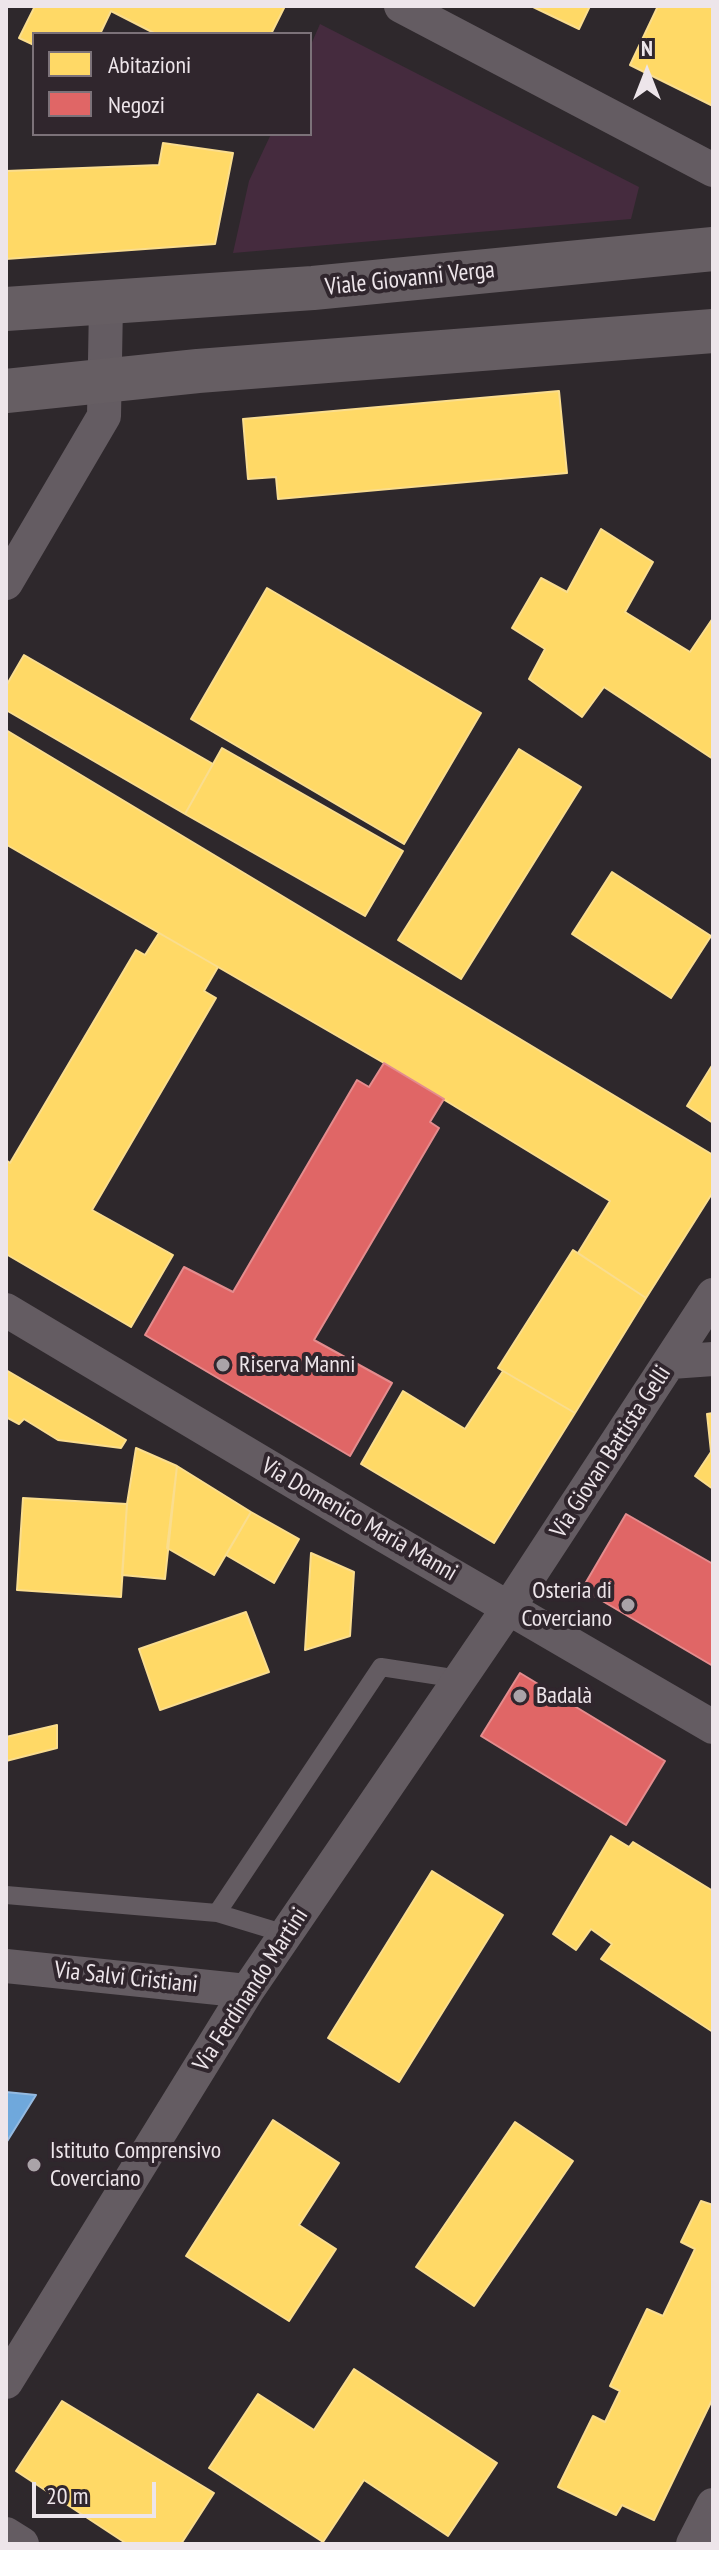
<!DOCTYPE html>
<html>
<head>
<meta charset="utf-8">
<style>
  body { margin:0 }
  #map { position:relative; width:719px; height:2550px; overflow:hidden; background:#2e282c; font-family:"PT Sans Narrow",sans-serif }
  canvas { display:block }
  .frame { position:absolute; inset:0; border:8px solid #ede5ea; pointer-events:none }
  .legend { position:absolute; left:32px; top:32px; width:280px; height:104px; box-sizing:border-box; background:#30262d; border:2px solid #7c7279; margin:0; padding:10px 14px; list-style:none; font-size:24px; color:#ede5ea }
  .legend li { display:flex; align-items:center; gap:16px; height:40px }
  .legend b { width:40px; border:2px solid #7c7279 }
  .north { position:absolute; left:607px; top:32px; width:80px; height:80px; -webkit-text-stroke:6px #30262d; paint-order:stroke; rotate:0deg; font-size:22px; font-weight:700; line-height:32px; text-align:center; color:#ede5ea }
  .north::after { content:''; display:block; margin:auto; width:28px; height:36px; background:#ede5ea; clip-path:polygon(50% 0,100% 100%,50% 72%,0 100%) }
  .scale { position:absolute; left:32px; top:2482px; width:124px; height:36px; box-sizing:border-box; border:4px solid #ede5ea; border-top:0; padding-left:10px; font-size:24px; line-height:28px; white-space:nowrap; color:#ede5ea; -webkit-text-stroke:6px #30262d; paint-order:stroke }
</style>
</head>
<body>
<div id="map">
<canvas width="719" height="2550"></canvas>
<div class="frame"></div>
<ul class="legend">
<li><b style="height:22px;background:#ffd966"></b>Abitazioni</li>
<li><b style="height:22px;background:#e06666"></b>Negozi</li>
</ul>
<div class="north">N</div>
<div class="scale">20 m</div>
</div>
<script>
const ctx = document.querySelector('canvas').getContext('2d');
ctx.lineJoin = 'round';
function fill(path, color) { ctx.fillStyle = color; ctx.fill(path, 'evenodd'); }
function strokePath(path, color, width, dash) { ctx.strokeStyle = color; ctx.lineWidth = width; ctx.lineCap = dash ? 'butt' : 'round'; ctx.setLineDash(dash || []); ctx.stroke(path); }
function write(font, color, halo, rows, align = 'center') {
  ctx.font = font + ' "PT Sans Narrow",sans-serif'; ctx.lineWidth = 8; ctx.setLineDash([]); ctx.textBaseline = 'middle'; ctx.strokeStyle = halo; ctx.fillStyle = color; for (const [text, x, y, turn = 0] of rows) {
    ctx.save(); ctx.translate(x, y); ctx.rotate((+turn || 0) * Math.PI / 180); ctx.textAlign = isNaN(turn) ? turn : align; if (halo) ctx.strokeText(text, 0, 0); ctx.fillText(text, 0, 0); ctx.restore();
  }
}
fill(new Path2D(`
  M320,24L639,187L631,219L233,253L249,181L271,134H310V47Z`), '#452b3e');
const homes = new Path2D(`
  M35,6H285L271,34H156L111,11L100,34H34V45L19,38Z
  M531,6H590L579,29Z
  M658,6H713V106L630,65Z
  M163,143L233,153L215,244L6,259V171L159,165Z
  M559,391L567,473L278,499L276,477L248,479L243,419Z
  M601,529L653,562L625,612L690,652L713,618V759L604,687L582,717L529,679L545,649L512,628L541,578L567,592Z
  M267,588L481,713L404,844L191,719Z
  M24,655L213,764L185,814L6,710V686Z
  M6,730L713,1155V1192L646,1298L578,1253L610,1201L384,1063L7,845L6,847Z
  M222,748L403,851L365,916L185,814Z
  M519,749L581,787L461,979L398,940Z
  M612,872L711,936L671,998L572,934Z
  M159,933L218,967L204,991L216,998L92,1210L173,1255L131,1327L6,1254V1160L10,1163L136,950L145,955Z
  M713,1064V1123L687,1106Z
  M573,1250L646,1298L575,1413L498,1368Z
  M6,1370L126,1440L121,1448L58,1440L24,1419L19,1424L6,1417Z
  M503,1371L575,1413L494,1543L361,1464L403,1391L465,1429Z
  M713,1413V1489L695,1476L711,1452L707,1414Z
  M136,1448L177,1466L165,1579L122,1575L127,1504Z
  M177,1466L251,1512L214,1575L167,1548Z
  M23,1498L127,1504L121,1597L17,1590Z
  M251,1512L299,1539L274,1583L226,1555Z
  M311,1553L354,1572L350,1636L305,1650Z
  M246,1612L269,1672L160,1710L139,1649Z
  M57,1725V1748L6,1761V1737Z
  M611,1836L629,1847L633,1842L713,1891V2032L601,1959L612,1944L591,1929L576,1950L553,1934Z
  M432,1871L503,1915L399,2082L328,2038Z
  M273,2120L339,2163L299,2225L336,2249L289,2321L186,2256Z
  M515,2122L573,2161L474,2306L416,2267Z
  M701,2201L713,2205V2398L654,2520L622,2505L616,2515L558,2487L593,2416L605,2422L620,2391L610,2386L647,2309L663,2316L695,2249L681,2242Z
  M354,2369L497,2463L448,2536L364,2480L323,2542L209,2468L258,2394L314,2430Z
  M62,2401L214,2493L181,2544H127L16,2471Z`);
fill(homes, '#ffd966');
strokePath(homes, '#fadd8e', 2);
const shops = new Path2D(`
  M384,1063L444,1099L430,1122L439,1128L314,1340L392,1383L350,1456L145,1335L184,1267L233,1292L357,1080L369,1087Z
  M626,1514L713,1564V1666L582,1589Z
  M520,1673L665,1761L626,1825L481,1736Z`);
fill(shops, '#e06666');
strokePath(shops, '#e48c8e', 2);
const schools = new Path2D(`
  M6,2092L36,2095L6,2143Z`);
fill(schools, '#6fa8dc');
strokePath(schools, '#95bae0', 2);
strokePath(new Path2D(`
  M6,1895L217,1913L381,1667L459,1679
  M217,1913L286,1934`), '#645c62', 18);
strokePath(new Path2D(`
  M401,6L713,170
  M6,583L104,416L106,304
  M6,1310L378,1532L713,1727
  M671,1362L713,1359
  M6,1966L247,1991
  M6,2382L247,1991L509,1607L713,1295
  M6,2534L22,2544
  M693,2544L713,2505`), '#645c62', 34);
strokePath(new Path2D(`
  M6,309L313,288L713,249
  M6,391L198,371L713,331`), '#665e63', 44);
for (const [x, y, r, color] of [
  [223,1365,8,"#aaa3a8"],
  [628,1605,8,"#aaa3a8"],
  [520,1696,8,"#aaa3a8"],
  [34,2165,8,"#aaa3a8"]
]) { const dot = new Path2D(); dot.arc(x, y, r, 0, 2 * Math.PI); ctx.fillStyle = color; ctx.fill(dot); strokePath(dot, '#30262d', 3); }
write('24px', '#ede5ea', '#30262d', [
  ["Viale Giovanni Verga",410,279,-6],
  ["Via Giovan Battista Gelli",611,1452,-57],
  ["Via Domenico Maria Manni",359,1520,30],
  ["Via Salvi Cristiani",126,1978,6],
  ["Via Ferdinando Martini",251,1990,-57]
]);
write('24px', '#ede5ea', '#30262d', [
  ["Riserva Manni",239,1365],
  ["Osteria di",612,1591,"right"],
  ["Coverciano",612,1619,"right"],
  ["Badalà",536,1696],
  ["Istituto Comprensivo",50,2151],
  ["Coverciano",50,2179]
], 'left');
</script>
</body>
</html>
